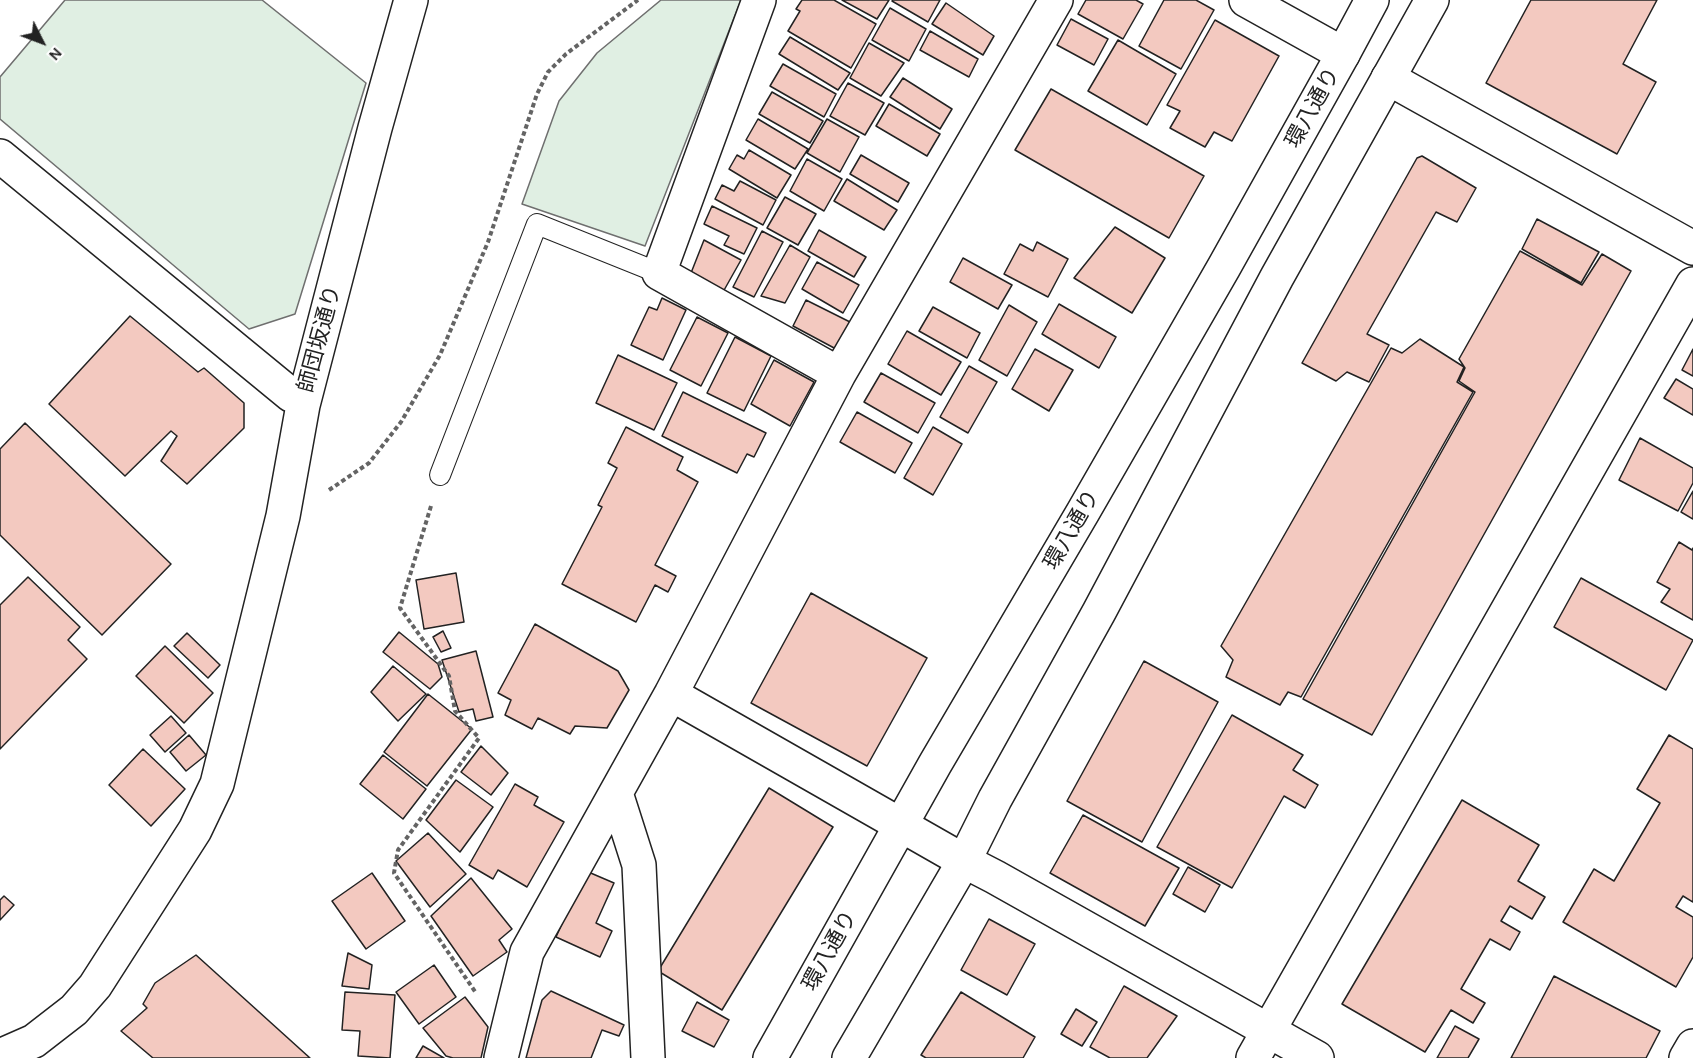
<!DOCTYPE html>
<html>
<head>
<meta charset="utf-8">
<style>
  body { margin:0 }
  #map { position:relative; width:1693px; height:1058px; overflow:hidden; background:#fff; font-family:Karla,sans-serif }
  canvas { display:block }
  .north { position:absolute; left:12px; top:12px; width:60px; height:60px; -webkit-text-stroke:4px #fff; paint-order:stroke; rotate:132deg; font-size:16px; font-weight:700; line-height:24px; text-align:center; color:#222 }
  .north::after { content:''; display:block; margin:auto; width:21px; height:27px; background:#222; clip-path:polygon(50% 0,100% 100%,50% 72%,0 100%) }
</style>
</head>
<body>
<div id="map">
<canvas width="1693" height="1058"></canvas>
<div class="north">N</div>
</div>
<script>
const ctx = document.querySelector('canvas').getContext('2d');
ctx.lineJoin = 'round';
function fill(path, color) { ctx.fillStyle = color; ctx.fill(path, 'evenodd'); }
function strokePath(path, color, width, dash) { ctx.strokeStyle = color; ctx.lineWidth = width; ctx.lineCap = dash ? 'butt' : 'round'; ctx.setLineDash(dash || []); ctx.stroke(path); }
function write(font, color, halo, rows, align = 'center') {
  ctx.font = font + ' Karla,"Noto Sans JP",sans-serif'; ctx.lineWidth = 4.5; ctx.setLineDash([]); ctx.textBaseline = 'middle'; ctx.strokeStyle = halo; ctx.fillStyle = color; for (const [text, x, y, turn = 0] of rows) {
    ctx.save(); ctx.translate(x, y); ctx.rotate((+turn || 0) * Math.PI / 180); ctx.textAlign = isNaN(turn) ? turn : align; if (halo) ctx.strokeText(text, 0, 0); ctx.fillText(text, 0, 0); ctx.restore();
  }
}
const green = new Path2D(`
  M65,0H262L366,83L295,314L249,329L0,119V77Z
  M661,0H741L645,246L522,204L559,101L597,53Z`);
fill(green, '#e0efe3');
strokePath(green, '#6f6f6f', 1.5);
const building = new Path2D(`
  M802,0H834L876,24L851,68L788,31L800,11L796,9Z
  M842,0H889L877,19Z
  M893,0H940L928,22L892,1Z
  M1086,0H1136L1143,4L1123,39L1078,14Z
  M1164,0H1196L1214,10L1181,69L1139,46Z
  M1531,0H1657L1623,64L1656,82L1617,154L1486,83Z
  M946,3L994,36L983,55L932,24Z
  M890,8L926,29L909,61L872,40Z
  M1071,19L1108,39L1094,65L1057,45Z
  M1215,20L1279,56L1232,141L1214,132L1205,147L1170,128L1180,111L1167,105Z
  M930,31L978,59L969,77L920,50Z
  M790,37L850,73L838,90L779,54Z
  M1118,40L1176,74L1147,125L1088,91Z
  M869,43L904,63L881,96L850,78Z
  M783,64L836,94L824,117L770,86Z
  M903,78L952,109L940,129L890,97Z
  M848,83L884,103L865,135L830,116Z
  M1051,89L1204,176L1169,238L1015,150Z
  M772,92L823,121L810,143L759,114Z
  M889,104L940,134L927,156L876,126Z
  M758,119L808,149L795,169L746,140Z
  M827,119L859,137L840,172L807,153Z
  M749,150L791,175L777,198L729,169L737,155L744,159Z
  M861,155L909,183L898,202L850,174Z
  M1422,156L1476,188L1457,222L1436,212L1367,334L1389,345L1369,382L1347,372L1336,381L1302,363L1417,158Z
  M807,159L842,179L824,211L790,191Z
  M847,179L897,210L884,230L834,201Z
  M740,181L776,200L763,225L715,199L722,185L734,191Z
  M785,197L816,214L798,245L767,228Z
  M712,206L757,228L744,254L724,245L729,236L704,224Z
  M1537,219L1599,252L1581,283L1522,249Z
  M1115,227L1165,258L1132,313L1074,278Z
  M819,230L866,257L854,277L808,251Z
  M762,231L783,242L754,297L733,287Z
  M704,240L741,260L723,292L691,273Z
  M1037,242L1068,259L1048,297L1004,274L1020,244L1033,251Z
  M790,245L810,257L785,303L761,296Z
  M1520,251L1582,285L1602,254L1631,271L1372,735L1303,699L1475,392L1459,381L1465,368L1459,359Z
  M963,258L1012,285L998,309L950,282Z
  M817,262L859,285L843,313L802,289Z
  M662,298L686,310L663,360L631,345L649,307L657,310Z
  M806,300L850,322L836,349L793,326Z
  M1059,304L1116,337L1099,368L1042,334Z
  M1009,305L1037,322L1007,376L979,360Z
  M933,307L980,333L967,358L919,331Z
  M130,316L198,372L204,368L244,403V428L187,484L161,461L177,436L171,431L125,476L49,404Z
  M697,317L728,333L701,386L670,370Z
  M907,331L961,362L941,395L888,364Z
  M735,337L771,356L744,411L707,393Z
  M1420,339L1464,367L1457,382L1473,392L1301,697L1288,692L1280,705L1226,677L1233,660L1221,646L1391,348L1402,353Z
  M1035,349L1073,370L1049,411L1012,389Z
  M1693,349V376L1682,370Z
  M618,355L677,383L654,430L596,403Z
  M774,360L814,382L790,426L751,404Z
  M969,366L997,382L968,433L940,417Z
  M881,373L935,403L918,433L864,402Z
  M1676,379L1693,389V415L1664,398Z
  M683,392L766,433L754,457L747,454L737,473L662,436Z
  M857,412L912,443L895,473L840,442Z
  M25,423L171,564L102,635L0,535V449Z
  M626,427L683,457L677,470L698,482L655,565L676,576L668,592L655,585L636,622L562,584L602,507L598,505L617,468L608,463Z
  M933,427L962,444L933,495L904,478Z
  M1640,438L1693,468V483L1678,511L1619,480Z
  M1693,491V519L1681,512Z
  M1679,542L1692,550L1693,548V620L1661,602L1670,589L1657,582Z
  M456,573L464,622L424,629L416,580Z
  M28,577L80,627L68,640L87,659L0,749V605Z
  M1581,578L1693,640L1666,690L1554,627Z
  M811,593L927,658L867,766L751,703Z
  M535,624L618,671L629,690L607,728L575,726L570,734L538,718L532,729L505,715L511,700L498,693Z
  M443,631L451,648L441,652L433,637Z
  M399,632L438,664L442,677L430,689L383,652Z
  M187,633L220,665L208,678L174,646Z
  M165,646L213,693L184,723L136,676Z
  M476,651L493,717L476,721L473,709L459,712L442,660Z
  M1144,661L1218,702L1142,842L1067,801Z
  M393,666L426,694L398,721L371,692Z
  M428,694L472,729L427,786L384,752Z
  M1232,715L1303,755L1293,770L1318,785L1305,808L1284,796L1232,888L1157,847Z
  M171,716L186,733L165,752L150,735Z
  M189,735L206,755L186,771L170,752Z
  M1669,735L1693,749V902L1683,896L1676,907L1693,917V957L1676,987L1563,922L1594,869L1614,881L1660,803L1637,789Z
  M481,746L508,773L491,795L461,772Z
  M143,749L185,789L151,826L109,785Z
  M383,755L426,789L403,819L360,784Z
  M456,780L493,807L460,852L426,820Z
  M515,784L538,797L534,805L564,822L527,887L498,870L493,879L469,865Z
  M769,788L833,827L722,1010L658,971Z
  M1462,800L1539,845L1518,881L1545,897L1532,919L1510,906L1501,921L1520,932L1510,950L1490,939L1461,989L1485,1003L1473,1023L1451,1010L1425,1052L1342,1004Z
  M1083,815L1179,868L1145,926L1050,873Z
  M428,833L466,874L430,907L396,861Z
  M1188,867L1220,885L1205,912L1173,894Z
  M586,871L614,883L596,923L612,931L600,957L556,937Z
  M372,873L405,921L366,949L332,901Z
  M471,878L512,929L499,940L507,952L473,976L431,916Z
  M4,896L14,905L0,920V900Z
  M989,919L1035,944L1007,995L961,970Z
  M348,953L372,965L369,989L342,986Z
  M196,955L310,1058H153L121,1031L147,1008L143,1004L155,983Z
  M434,965L456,997L419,1024L396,992Z
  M1554,976L1660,1031L1646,1058H1511Z
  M1124,986L1177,1016L1147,1058H1110L1090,1047Z
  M551,991L624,1025L619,1036L602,1030L591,1058H526L542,1000Z
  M345,992L395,995L390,1058L358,1056L360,1031L342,1030Z
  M961,992L1035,1037L1023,1058H926L921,1055Z
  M465,997L488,1027L481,1058H453L446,1056L423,1028Z
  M697,1002L729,1020L714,1047L682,1031Z
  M1076,1009L1097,1022L1082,1046L1061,1034Z
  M1455,1026L1479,1039L1468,1058H1437Z
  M423,1046L444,1058H416Z`);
fill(building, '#f3c9c0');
strokePath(building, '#222', 1.5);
const service = new Path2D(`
  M440,475L537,224L659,273`);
const minor = new Path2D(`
  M759,0L659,273L839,374
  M1246,0L1343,54
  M1388,78L1693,248
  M671,694L964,861L995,877L1317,1058
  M616,793L639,865L648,1058
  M0,1056L34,1041L74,1010L95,986L195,830L217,784L283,516L303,405L375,128L411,0
  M501,1058L527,952L671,694L839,374L1056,0
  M1253,1058L1693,284`);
const tertiary = new Path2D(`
  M0,156L291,395
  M1686,1058L1693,1046`);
const primary = new Path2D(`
  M770,1058L935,764L1083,512L1224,267L1343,54L1372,0
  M849,1058L964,861L995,799L1099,612L1277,277L1432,0`);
strokePath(service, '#222', 22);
strokePath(minor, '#222', 36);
strokePath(tertiary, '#222', 36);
strokePath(primary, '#222', 36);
strokePath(new Path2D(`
  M329,490L369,463L401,422L440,355L488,242L537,94L548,72L566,54L638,0
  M431,506L400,608L449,676L455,711L479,738L398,850L394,873L476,993`), '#646464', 4, [4.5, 3]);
strokePath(service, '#fff', 20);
strokePath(minor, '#fff', 33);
strokePath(tertiary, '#fff', 33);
strokePath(primary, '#fff', 33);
write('22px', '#222', '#fff', [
  ["環八通り",1313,108,-61],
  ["師団坂通り",320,339,-75],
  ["環八通り",1072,530,-60],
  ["環八通り",830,951,-61]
]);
</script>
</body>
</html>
